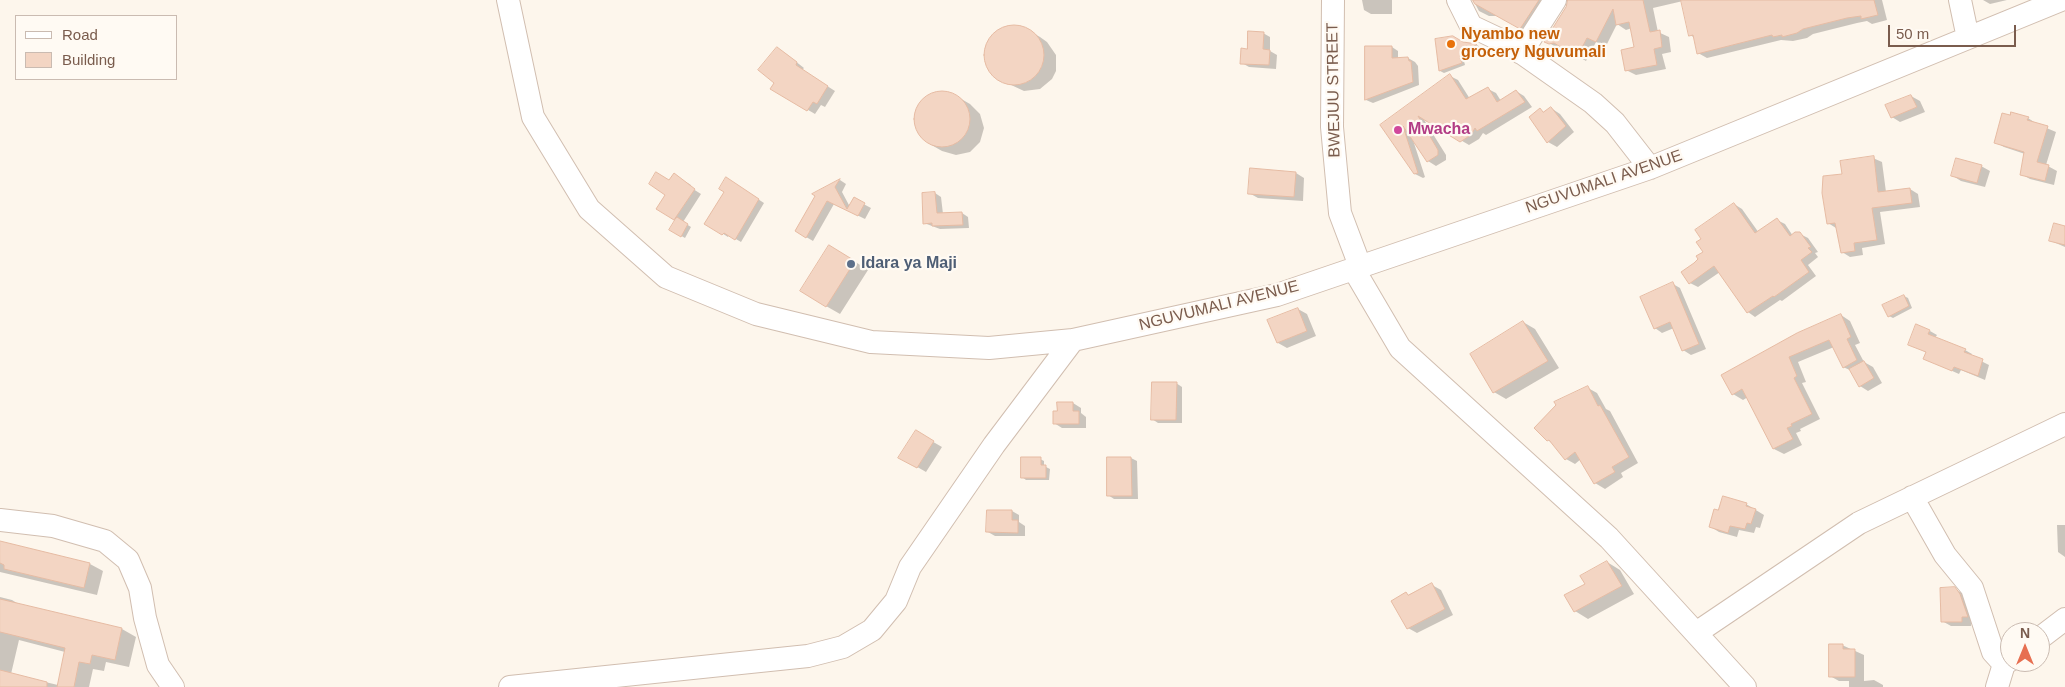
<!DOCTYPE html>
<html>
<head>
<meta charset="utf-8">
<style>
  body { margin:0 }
  #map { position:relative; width:2065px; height:687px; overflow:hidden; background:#fdf6ec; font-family:Helvetica,sans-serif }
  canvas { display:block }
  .legend { position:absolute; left:15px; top:15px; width:162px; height:65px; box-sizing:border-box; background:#fffaf3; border:1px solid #cabbb1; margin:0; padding:6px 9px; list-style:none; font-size:15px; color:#7a5c4d }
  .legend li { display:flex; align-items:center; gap:10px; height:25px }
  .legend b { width:25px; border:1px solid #cabbb1 }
  .north { position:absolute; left:2000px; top:622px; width:50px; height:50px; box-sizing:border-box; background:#fffaf3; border:1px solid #cabbb1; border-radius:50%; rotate:0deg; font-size:14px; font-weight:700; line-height:20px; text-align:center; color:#7a5c4d }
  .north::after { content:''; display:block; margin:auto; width:18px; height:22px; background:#e76f51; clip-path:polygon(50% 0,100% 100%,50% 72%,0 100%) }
  .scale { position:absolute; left:1888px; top:25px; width:128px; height:22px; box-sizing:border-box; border:2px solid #7a5c4d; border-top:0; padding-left:6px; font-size:15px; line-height:18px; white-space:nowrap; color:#7a5c4d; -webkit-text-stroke:4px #fffaf3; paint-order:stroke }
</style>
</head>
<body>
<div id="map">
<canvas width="2065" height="687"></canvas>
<ul class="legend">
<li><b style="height:6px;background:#fff"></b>Road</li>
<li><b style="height:14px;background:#f3d5c3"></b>Building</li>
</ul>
<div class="north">N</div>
<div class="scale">50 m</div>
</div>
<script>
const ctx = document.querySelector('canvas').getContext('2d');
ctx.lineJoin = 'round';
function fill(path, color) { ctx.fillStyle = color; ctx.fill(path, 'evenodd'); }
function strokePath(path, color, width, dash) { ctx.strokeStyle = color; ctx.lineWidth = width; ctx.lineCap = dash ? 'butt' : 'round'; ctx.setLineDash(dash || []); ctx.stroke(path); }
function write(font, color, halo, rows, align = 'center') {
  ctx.font = font + ' Helvetica,sans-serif'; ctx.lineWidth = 4.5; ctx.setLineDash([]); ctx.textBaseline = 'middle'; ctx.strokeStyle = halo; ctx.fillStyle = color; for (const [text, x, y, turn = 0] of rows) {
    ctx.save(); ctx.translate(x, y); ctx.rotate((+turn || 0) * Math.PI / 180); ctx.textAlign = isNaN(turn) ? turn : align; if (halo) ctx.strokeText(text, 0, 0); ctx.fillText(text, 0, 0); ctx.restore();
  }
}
fill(new Path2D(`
  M1362,0H1392V14H1371L1364,10Z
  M1473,0H1552L1530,34L1499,16H1489L1479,11Z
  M1569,0H1882L1887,20L1872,24L1867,21L1857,23L1813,34L1807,38L1793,41L1781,40L1707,58L1698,53L1695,38L1690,35L1683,1L1653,8L1658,32L1669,37L1671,52L1662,54L1666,69L1636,75L1626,70L1636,48L1632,28L1626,30L1617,24L1606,46L1596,42L1586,61L1564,48L1559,49L1546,41L1567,7Z
  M1983,0H2007L1990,4Z
  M1010,27L1026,29L1040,37L1047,42L1056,55V71L1052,79L1040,89L1024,91L1009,84L995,76L987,63L986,55L990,39L995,33Z
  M1263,33L1270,37V51L1277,55L1276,69L1249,67L1242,63L1249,50Z
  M1436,40L1477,45L1480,47L1464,61L1465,65L1444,73L1440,71Z
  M1392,47L1398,51V59L1408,58L1415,62L1418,66L1419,85L1373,103L1366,100Z
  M785,53L804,68L802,70L835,91L825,107L821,105L815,114L772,89Z
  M1450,76L1458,80L1470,99L1488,89L1496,93L1501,101L1516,91L1524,96L1532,107L1486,135L1483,133L1479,139L1469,145L1423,118L1446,155V160L1436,166L1428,161L1413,140L1425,177L1423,178L1415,174L1382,125Z
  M942,92L956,96L970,104L980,114L984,128L980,142L970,152L956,155L942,151L928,143L918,133L914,119L918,105L928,95Z
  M1911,96L1920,101L1925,112L1900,122L1892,117Z
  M1551,108L1560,114L1574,132L1557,147L1548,142L1540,110L1545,113Z
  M2011,117L2028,118L2037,124L2056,132L2046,165L2057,171L2054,185L2030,179L2021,174L2025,154L2004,147L1995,142Z
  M1873,158L1882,162L1886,192L1910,189L1918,194L1920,207L1880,212L1885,244L1862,248L1863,255L1850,257L1842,252L1836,228L1828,223L1844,175Z
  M1981,166L1990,171L1985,187L1961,181L1953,176Z
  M1296,173L1304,178L1303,201L1258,198L1249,193Z
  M674,175L691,185L690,187L701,194L683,222L691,227L685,238L671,230L677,220L658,208L666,194Z
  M840,180L846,184L842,192L850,207L854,199L871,208L865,219L834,204L813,241L796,231L817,196L814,194Z
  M732,182L764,203L741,242L729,235L728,237L706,223Z
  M935,193L941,197L943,214L962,213L968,217L969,228L940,229L924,223Z
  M1734,204L1742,209L1759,233L1777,220L1785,224L1793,236L1800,234L1808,238L1818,252L1815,253L1818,257L1808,265L1816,276L1782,301L1780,300L1755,317L1748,312L1720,272L1698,287L1690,283L1695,263L1705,252Z
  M2065,227V247L2051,241Z
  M843,254L868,270L840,314L826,306Z
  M1673,284L1680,288L1706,349L1691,355L1683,350L1674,328L1662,333L1655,328Z
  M1904,296L1908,298L1912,308L1893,318L1889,316Z
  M1298,309L1307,314L1316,336L1287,348L1278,343Z
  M1841,315L1850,321L1860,343L1855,345L1864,362L1873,367L1882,383L1868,391L1860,386L1852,371L1843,367L1834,347L1798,362L1806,382L1802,383L1820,419L1800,429L1801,431L1796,433L1802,445L1784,454L1774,449L1748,397L1743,400L1733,394Z
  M1523,322L1535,329L1559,368L1506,399L1494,392Z
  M1930,331L1937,335L1935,338L1965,350L1972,354L1971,356L1989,365L1985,380L1961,370L1959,374L1925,359L1927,353L1910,344Z
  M1176,383L1182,387V423H1158L1152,419Z
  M1588,388L1597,393L1606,409L1610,411L1638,463L1621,473L1623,477L1605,489L1595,483L1581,459L1575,464L1566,459L1553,444L1548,440Z
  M1073,403L1081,408V413L1086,417V428H1062L1054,423L1058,412Z
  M916,432L942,447L926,472L900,457Z
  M1131,458L1137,461L1138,499H1114L1108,495Z
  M1040,459L1044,461V466L1050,469L1049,480H1026L1022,477Z
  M1746,504L1764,515L1760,528L1756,527L1754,533L1739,530L1737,537L1719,532L1711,527Z
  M1012,511L1019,515V522L1025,526V536H995L988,532Z
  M2057,525H2065V557L2058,552Z
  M0,551L90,564L103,571L97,595L0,572Z
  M1607,562L1620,570L1634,594L1588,619L1575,611L1586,585Z
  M1432,585L1441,590L1453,615L1417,633L1408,628L1406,594L1410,596Z
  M1954,589L1964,594L1976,621H1971V626H1951L1942,621Z
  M0,597L12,600L20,605L122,629L136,637L129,667L106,662L104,671L93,669L89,687H0ZM19,640L65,652L58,685L11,674Z
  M1842,645L1864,655V681L1874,680L1883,685V687H1849V681H1839L1830,676Z`), '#0003');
const building = new Path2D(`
  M1473,0H1539L1520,29L1475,4Z
  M1568,0H1643L1650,32L1660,30L1662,47L1654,49L1657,65L1625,71L1621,50L1634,47L1629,22L1616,25L1613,9L1596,42L1587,38L1577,57L1554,43L1549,44L1544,42L1566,7Z
  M1681,0H1874L1878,15L1861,19V16L1847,18L1803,29L1797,33L1782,37V35L1773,37L1772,35L1697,54L1693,35L1689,36Z
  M984 55a30 30 0 1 1 60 0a30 30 0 1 1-60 0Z
  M1248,31L1264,32L1263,49L1270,50L1269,65L1240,64L1241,48L1247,49Z
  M1453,36L1463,42L1477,44L1460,58L1462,63L1439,71L1435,39Z
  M1365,46H1392V58L1408,57L1409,61H1411L1413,82L1365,100Z
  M777,47L797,62L796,65L828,86L817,104L813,102L807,111L770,89L774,83L758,70Z
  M1450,74L1466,99L1488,87L1497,102L1516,90L1525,102L1477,131L1475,128L1471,135L1460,142L1418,116L1438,150V155L1427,162L1403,126L1418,173L1414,174L1380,125Z
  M914 119a28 28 0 1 1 56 0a28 28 0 1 1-56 0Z
  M1911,95L1917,107L1891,118L1885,105Z
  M1551,107L1566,126L1547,143L1529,117L1540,108L1543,112Z
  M2011,112L2029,117L2027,120L2048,126L2037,162L2049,165L2045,181L2020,175L2024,152L1994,143L2002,113L2010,115Z
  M1874,156L1878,192L1910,188L1912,203L1872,208L1877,240L1854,243L1855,251L1841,253L1835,223L1827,224L1822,193L1823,176L1842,174L1840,161Z
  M1956,158L1982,165L1977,183L1951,176Z
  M1250,168L1296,172L1294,197L1248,194Z
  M656,172L669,180L674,173L695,189L674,220L656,209L665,195L649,184Z
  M726,177L759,199L735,240L724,233L722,235L704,224L724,192L719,189Z
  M840,179L835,187L847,209L854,197L865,203L858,216L827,201L806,238L795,231L815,196L812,194Z
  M935,192L937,213L962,212L963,225L932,226V223L923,224L922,193Z
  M1734,203L1755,233L1777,218L1790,236L1795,232H1800L1811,247L1808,248L1812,252L1801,260L1809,272L1774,297L1773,296L1747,313L1714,266L1689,284L1681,272L1694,263L1698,259L1696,256L1703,252L1696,242L1701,239L1695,230Z
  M677,217L688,224L681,237L669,230Z
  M2054,223L2065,226V245L2049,241Z
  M829,245L855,261L826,307L800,291Z
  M1673,282L1699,344L1682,351L1670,322L1654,329L1640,297Z
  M1904,295L1909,306L1888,317L1882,305Z
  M1298,308L1307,331L1277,343L1267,320Z
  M1841,314L1851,337L1847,339L1857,360L1843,368L1829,340L1789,357L1797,376L1794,378L1812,414L1791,424L1792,426L1787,428L1793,439L1773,449L1742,389L1732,395L1721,375L1797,333Z
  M1523,321L1548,361L1493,393L1470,354Z
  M1916,324L1930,330L1928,334L1966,349L1964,352L1983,359L1978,376L1954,367L1952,371L1923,359L1926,352L1908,345Z
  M1864,361L1874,378L1859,387L1849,369Z
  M1152,382H1177L1176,420H1151Z
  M1588,386L1598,406L1600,405L1629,457L1612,467L1615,472L1594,484L1575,452L1565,460L1549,440L1547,441L1534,428L1556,405L1554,402Z
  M1057,402H1073V411H1079V424H1053V411H1057Z
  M916,430L934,441L917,468L898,458Z
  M1021,457H1041V465H1046V478H1021Z
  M1107,457H1131L1132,496H1107Z
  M1723,496L1747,503L1746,506L1756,509L1751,524L1747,523L1745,529L1730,526L1728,533L1709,527L1714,509L1718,510Z
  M987,510H1012V520H1018V533L986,532Z
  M0,541L90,563L84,588L4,569V565L0,563Z
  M1607,561L1622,586L1574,612L1564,595L1585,584L1580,576Z
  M1432,583L1445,609L1407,629L1391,601L1406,592L1408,595Z
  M1955,587L1960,594L1968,617H1962V622H1941L1940,588Z
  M0,599L122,628L115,660L92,655L90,664L79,662L74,687H57L65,648L0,632Z
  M1829,644H1843V649H1855V677H1829Z
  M0,670L47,682V687H0Z`);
fill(building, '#f3d5c3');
strokePath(building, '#e6bba3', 1);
const minor = new Path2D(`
  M508,0L533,117L589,209L666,277L756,314L871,342L989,348L1073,340L1277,295L1650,168L2061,0
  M1333,0L1332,127L1340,213L1360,266
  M1458,0L1471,26L1509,44L1593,103L1615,123L1650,168
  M1960,0L1968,38
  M1521,53L1555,0
  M1353,268L1400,348L1609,538L1745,687
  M1912,497L1945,555L1972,588L1993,652L2004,664
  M0,520L53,526L105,541L128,560L140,588L145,618L158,665L173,687
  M1696,633L1859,523L2065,424
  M2040,638L2065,619
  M510,687L808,656L843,647L872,630L896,601L910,567L994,445L1073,340
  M1997,687L2004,664L2010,660`);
strokePath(minor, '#d1beb0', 24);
strokePath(minor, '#fff', 22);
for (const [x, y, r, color] of [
  [1451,44,5,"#e8710a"],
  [1398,130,5,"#d1479c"],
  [851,264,5,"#5c6f8a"]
]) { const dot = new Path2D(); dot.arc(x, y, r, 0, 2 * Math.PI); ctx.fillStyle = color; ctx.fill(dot); strokePath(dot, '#fffaf3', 2); }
write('bold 16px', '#c56008', '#fffaf3', [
  ["Nyambo new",1461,35],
  ["grocery Nguvumali",1461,53]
], 'left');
write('16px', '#7a5c4d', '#fffaf3', [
  ["BWEJUU STREET",1334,90,-91],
  ["NGUVUMALI AVENUE",1604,182,-19],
  ["NGUVUMALI AVENUE",1219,306,-14]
]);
write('bold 16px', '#b23c85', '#fffaf3', [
  ["Mwacha",1408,130]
], 'left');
write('bold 16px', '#4e5e75', '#fffaf3', [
  ["Idara ya Maji",861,264]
], 'left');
</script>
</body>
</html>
